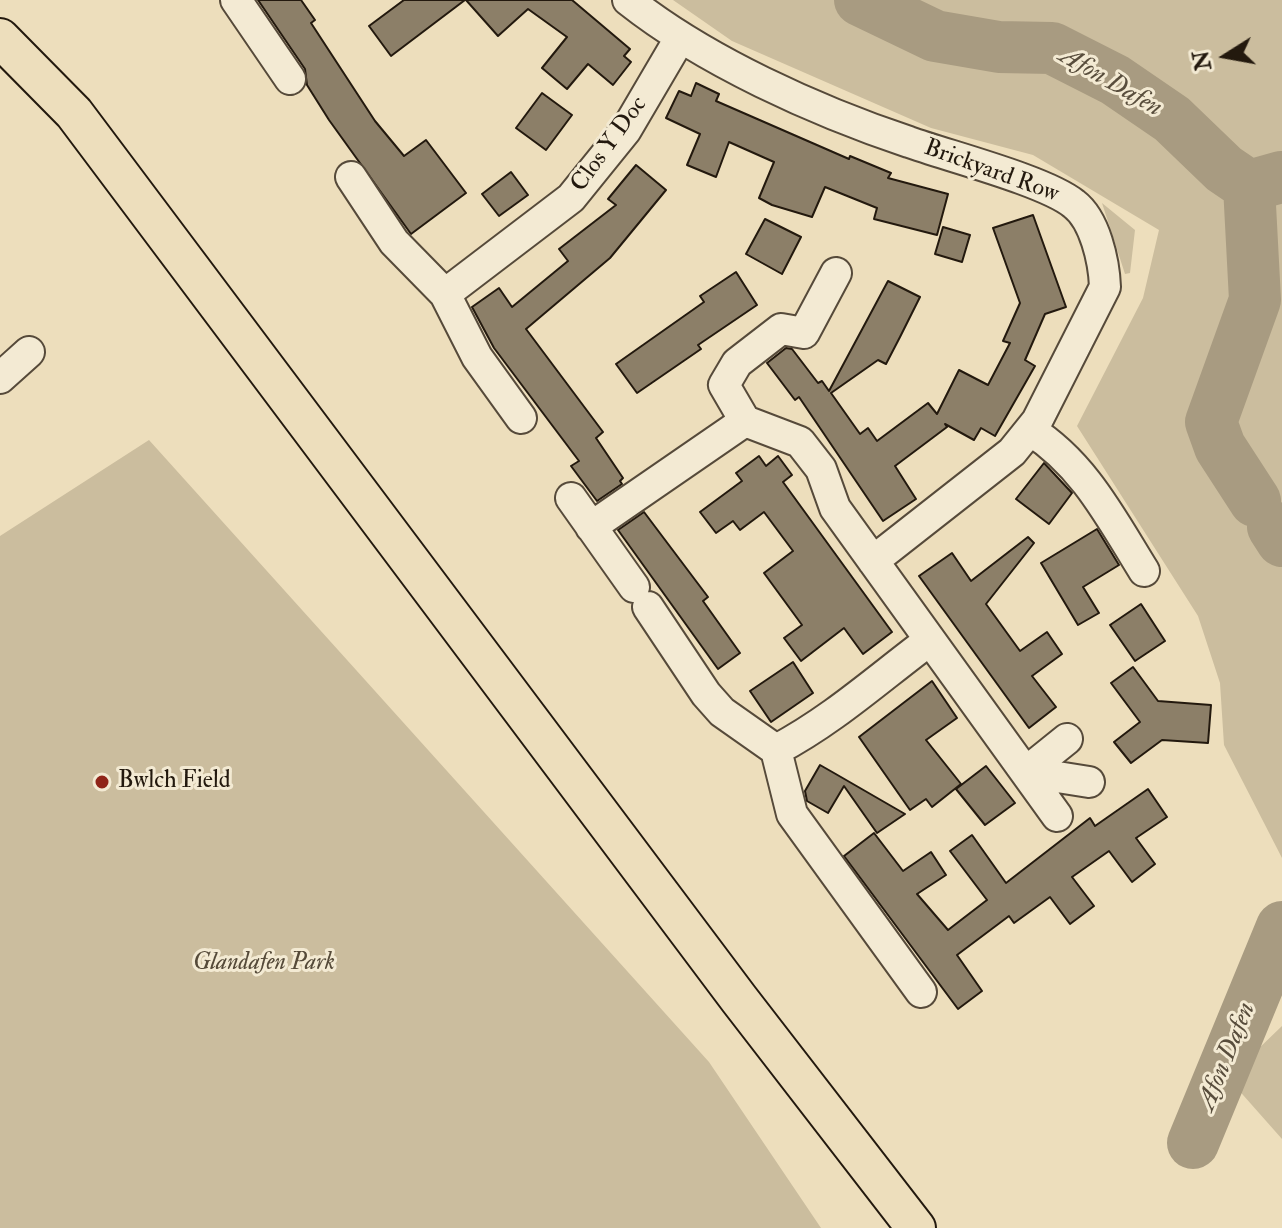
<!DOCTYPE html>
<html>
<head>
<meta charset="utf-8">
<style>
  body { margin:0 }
  #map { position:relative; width:1282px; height:1228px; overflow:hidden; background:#eddebc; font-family:"IM FELL Double Pica",serif }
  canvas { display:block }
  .north { position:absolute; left:1186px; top:16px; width:80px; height:80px; -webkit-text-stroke:6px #f3ead3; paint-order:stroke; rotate:259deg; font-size:22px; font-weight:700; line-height:32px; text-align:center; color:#23190e }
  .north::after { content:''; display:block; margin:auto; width:28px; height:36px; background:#23190e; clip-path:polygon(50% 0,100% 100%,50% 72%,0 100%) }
</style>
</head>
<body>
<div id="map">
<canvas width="1282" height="1228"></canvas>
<div class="north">N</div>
</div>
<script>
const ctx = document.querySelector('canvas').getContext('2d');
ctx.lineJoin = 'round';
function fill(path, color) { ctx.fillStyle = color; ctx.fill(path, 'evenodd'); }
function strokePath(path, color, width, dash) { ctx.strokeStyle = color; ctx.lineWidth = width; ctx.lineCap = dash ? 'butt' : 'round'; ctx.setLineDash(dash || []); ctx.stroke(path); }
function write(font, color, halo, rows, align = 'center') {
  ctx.font = font + ' "IM FELL Double Pica",serif'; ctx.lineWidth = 6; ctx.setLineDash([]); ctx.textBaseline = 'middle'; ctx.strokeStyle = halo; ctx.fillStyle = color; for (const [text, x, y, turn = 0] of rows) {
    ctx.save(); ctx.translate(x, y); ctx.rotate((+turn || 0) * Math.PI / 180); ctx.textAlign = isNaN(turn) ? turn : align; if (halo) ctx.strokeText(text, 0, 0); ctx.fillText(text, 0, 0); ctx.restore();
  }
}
fill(new Path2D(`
  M673,0H1282V858L1224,745L1220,683L1198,616L1077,426L1143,298L1159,230L1033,155L931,128L732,41Z
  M1102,203L1135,230L1130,273L1125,274Z
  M149,440L709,1062L821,1228H0V536Z
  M1282,1026V1139L1228,1078Z`), '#cbbd9e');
strokePath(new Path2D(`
  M860,0L935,36L999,47L1052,48L1115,80L1172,119L1224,169L1249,186
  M1255,501L1220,447L1211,422L1255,300L1249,186L1281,177
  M1273,527L1282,541
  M1193,1143L1282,927`), '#a89b81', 52);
const building = new Path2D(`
  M258,0H301L315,20L311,23L375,121L404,156L426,140L466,193L411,234L329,120L307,85L305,69Z
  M404,0H465L391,56L369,26Z
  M466,0H572L630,49L624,56L631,62L613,85L588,64L567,89L542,68L567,37L528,9L498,36Z
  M696,83L719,94L716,101L849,159L850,156L891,173L888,178L948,194L937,235L874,219L877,208L825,187L812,217L772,205L759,198L774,162L729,142L716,177L687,165L700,134L666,118L679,91L691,96Z
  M542,93L572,115L546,150L516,128Z
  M636,165L666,190L610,258L526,329L603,432L596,438L623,478L620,481L622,484L597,501L571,466L579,461L494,348L472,307L499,288L512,307L568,261L559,249L616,205L608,199Z
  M511,172L528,195L499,216L482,194Z
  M1033,215L1066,307L1045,314L1025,360L1035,366L995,436L981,428L974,440L945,424L947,427L895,466L916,499L883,521L799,397L795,400L767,363L786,348L792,349L818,383L822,381L829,391L888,281L920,297L900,337L886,364L878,360L831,393L860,434L868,428L877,441L928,403L937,414L959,370L988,385L1010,343L1003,341L1020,303L993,228Z
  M765,219L801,237L782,274L746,254Z
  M943,227L970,235L962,262L935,254Z
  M736,272L757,305L698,345L701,349L637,393L616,364L704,302L700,296Z
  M759,456L766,466L778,456L792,475L783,482L892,632L863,654L844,628L801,661L784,638L802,625L764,573L793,551L764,512L740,530L733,521L716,533L700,512L742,481L736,473Z
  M1044,463L1072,493L1049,524L1016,499Z
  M644,512L708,597L703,601L740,653L718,669L618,530Z
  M1097,529L1119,565L1083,587L1099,613L1078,625L1041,563Z
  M1028,537L1034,543L986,604L1020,651L1047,632L1062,654L1032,676L1056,707L1029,728L919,576L952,553L971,581Z
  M1141,604L1165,641L1135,661L1110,625Z
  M793,662L813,693L771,722L750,691Z
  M1133,667L1158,701L1211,705L1208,743L1162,740L1131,763L1114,742L1140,722L1111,683Z
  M932,681L957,718L926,740L961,784L932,807L926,799L910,810L859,737Z
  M820,765L834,773L905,814L877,833L844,786L828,813L807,801L805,791Z
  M986,766L1015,803L985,825L956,789Z
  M1148,789L1167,817L1136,838L1155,864L1132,882L1109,851L1072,877L1094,906L1070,924L1050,897L1014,923L1009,916L957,955L982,991L958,1009L844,856L874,833L903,871L931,852L946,875L917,894L948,930L987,900L950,851L972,835L1006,883L1090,818L1095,826Z`);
fill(building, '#8c7f68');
strokePath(building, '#23190e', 2);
const minor = new Path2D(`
  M236,0L290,79
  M628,0C705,61 816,111 909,142C948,156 1046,181 1074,204C1095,220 1104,261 1105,287L1037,421L1012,452L873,561
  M351,177L394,242L445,294L477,357L521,418
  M836,273L804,333L781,329L737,363L724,385L745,421L800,442L821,469L835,508L1057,816
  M445,294L571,198L626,130L680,38
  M0,378L29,352
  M1030,430C1084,464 1111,518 1144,571
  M571,498L634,587
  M591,527L745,421
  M648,607L706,694L722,712L776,750
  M1026,772L1089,782
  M1026,772L1067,739
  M921,992L792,814L776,750C833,720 879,678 930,640`);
const major = new Path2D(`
  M0,38L74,113L739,999L916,1228`);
strokePath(minor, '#564a3a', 34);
strokePath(major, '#23190e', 42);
strokePath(minor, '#f3ead3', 30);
strokePath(major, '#eddebc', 38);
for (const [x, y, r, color] of [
  [102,782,8,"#8f2418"]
]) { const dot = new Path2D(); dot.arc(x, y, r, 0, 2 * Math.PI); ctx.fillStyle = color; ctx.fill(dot); strokePath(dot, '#f3ead3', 3); }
write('24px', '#23190e', '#f3ead3', [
  ["Clos Y Doc",610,145,-54],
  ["Brickyard Row",991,172,20]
]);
write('24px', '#23190e', '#f3ead3', [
  ["Bwlch Field",118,782]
], 'left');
write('italic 24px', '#554a39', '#f3ead3', [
  ["Glandafen Park",264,964]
]);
write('italic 26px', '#584d3c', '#f3ead3', [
  ["Afon Dafen",1110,83,30],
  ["Afon Dafen",1228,1057,-68]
]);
</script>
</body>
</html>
